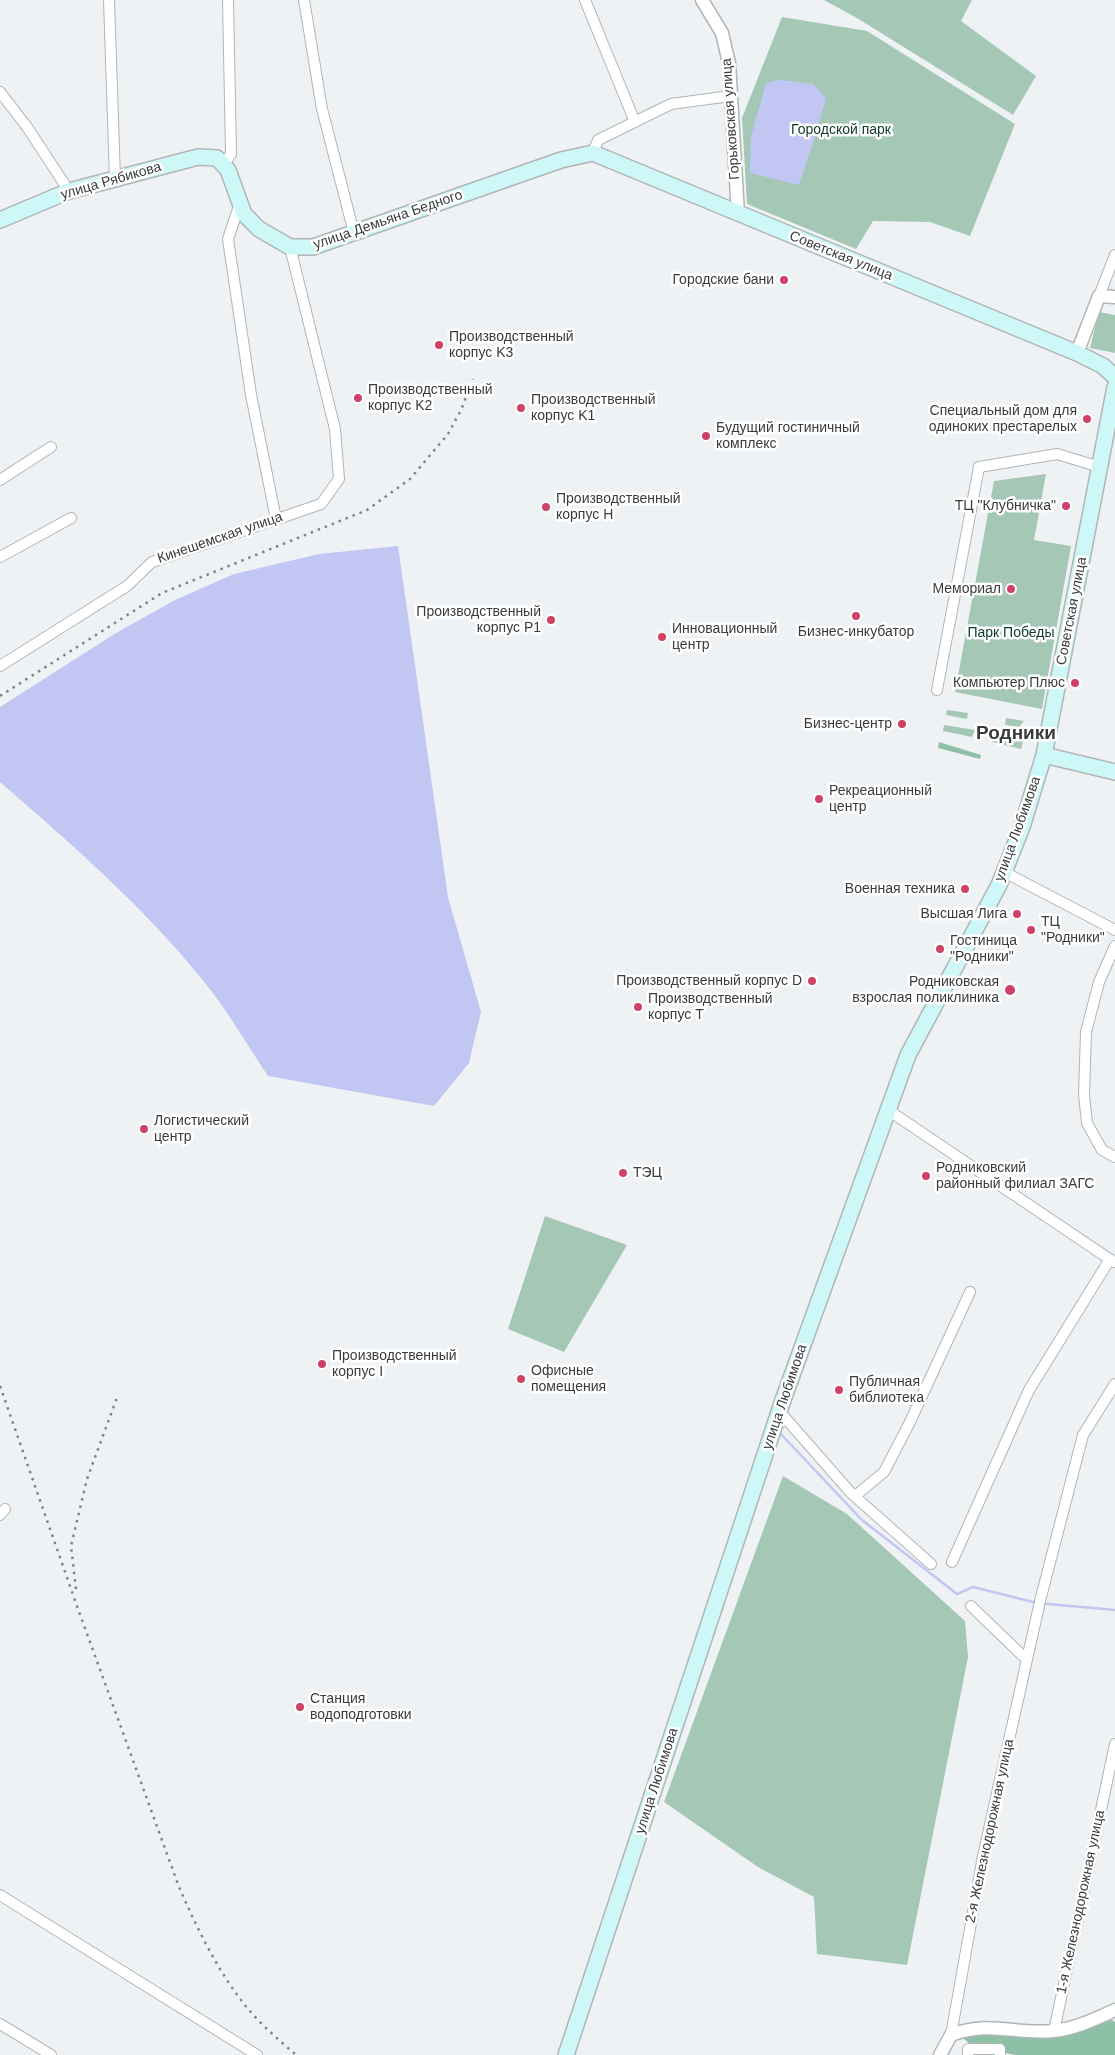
<!DOCTYPE html>
<meta charset="utf-8">
<style>
body{margin:0}
canvas{display:block;background:#eff2f4}
</style>
<canvas width="1115" height="2055"></canvas>
<script>
const ctx = document.querySelector('canvas').getContext('2d');
ctx.lineJoin = 'round';
function fillPath(path, color) {
  ctx.fillStyle = color;
  ctx.fill(path, 'evenodd');
}
function strokePath(path, color, width, dash) {
  ctx.strokeStyle = color;
  ctx.lineWidth = width;
  ctx.lineCap = dash ? 'butt' : 'round';
  ctx.setLineDash(dash || []);
  ctx.stroke(path);
}
function drawText(font, color, halo, rows, align = 'center') {
  ctx.font = font + ' Arial,sans-serif';
  ctx.lineWidth = 5;
  ctx.setLineDash([]);
  ctx.textBaseline = 'middle';
  ctx.strokeStyle = halo;
  ctx.fillStyle = color;
  for (const [text, x, y, turn = 0] of rows) {
    ctx.save();
    ctx.translate(x, y);
    ctx.rotate((+turn || 0) * Math.PI / 180);
    ctx.textAlign = isNaN(turn) ? turn : align;
    if (halo) ctx.strokeText(text, 0, 0);
    ctx.fillText(text, 0, 0);
    ctx.restore();
  }
}
const green = new Path2D(`
 M 824,0 L 972,0 L 961,21 L 1036,76 L 1013,115 L 857,18 Z
 M 782,17 L 867,31 L 1015,124 L 970,236 L 930,222 L 873,221 L 856,249 L 747,204 L 742,118 Z
 M 1099,312 L 1115,315 L 1115,353 L 1090,348 Z
 M 1046,474 L 1034,540 L 1071,546 L 1042,709 L 955,692 L 994,481 Z
 M 947,710 L 968,713 L 967,719 L 946,715 Z
 M 1006,718 L 1024,721 L 1019,727 L 1005,725 Z
 M 944,725 L 975,730 L 972,737 L 943,731 Z
 M 993,735 L 1023,741 L 1021,749 L 992,742 Z
 M 545,1216 L 627,1245 L 564,1352 L 508,1329 Z
 M 783,1476 L 847,1514 L 965,1621 L 968,1657 L 907,1965 L 817,1954 L 814,1897 L 758,1867 L 664,1802 Z`);
const forest = new Path2D(`
 M 939,742 L 981,755 L 980,759 L 938,748 Z
 M 1112,2020 L 1115,2022 L 1115,2055 L 1015,2055 L 973,2046 L 960,2036 L 994,2031 L 1054,2037 Z`);
const water = new Path2D(`
 M 780,80 L 813,84 L 826,98 L 817,131 L 799,185 L 750,173 L 751,137 L 766,83 Z
 M 398,546 L 448,897 L 481,1012 L 469,1063 L 434,1106 L 268,1076 C 246,1043 226,1008 201,978 C 142,905 70,843 0,782 L 0,707 L 116,633 L 175,600 L 234,574 L 319,554 Z`);
const stream = new Path2D(`
 M 778,1431 L 862,1520 L 957,1594 L 973,1587 L 1037,1603 L 1115,1610`);
const minor = new Path2D(`
 M 109,0 L 115,179
 M 304,0 L 322,109 L 354,233
 M 585,0 L 635,122
 M 0,92 L 27,127 L 69,191
 M 593,153 L 598,140 L 671,104 L 730,96
 M 223,165 L 231,154 L 228,0
 M 240,203 L 228,239 L 251,395 L 276,519
 M 1099,296 L 1115,255
 M 0,480 L 51,447
 M 0,557 L 71,518
 M 0,666 L 127,586 L 152,562 L 321,504 L 339,479 L 335,429 L 290,247
 M 937,690 L 979,467 L 1057,454 L 1100,467
 M 1004,872 L 1115,930
 M 1115,946 L 1099,982 L 1086,1032 L 1084,1095 L 1087,1123 L 1102,1150 L 1115,1157
 M 888,1110 L 1114,1262
 M 780,1412 L 851,1493 L 931,1564
 M 855,1496 L 884,1472 L 909,1424 L 970,1292
 M 0,1515 L 5,1509
 M 952,1562 L 1029,1390 L 1110,1259
 M 1040,1601 L 1083,1435 L 1115,1384
 M 971,1606 L 1027,1660
 M 0,1895 L 257,2055
 M 0,2024 L 51,2055
 M 1054,2031 L 1115,1744
 M 951,2035 L 983,1856 L 1039,1606
 M 968,2055 L 968,2049 L 1000,2049 L 1000,2055`);
const tertiary = new Path2D(`
 M 702,0 L 722,33 L 729,63 L 738,214
 M 1077,353 L 1099,296 L 1115,297
 M 940,2055 L 951,2035 C 990,2020 1015,2035 1053,2031 C 1075,2029 1095,2019 1115,2010`);
const secondary = new Path2D(`
 M 0,220 L 69,191 L 198,157 L 217,158 L 228,170 L 244,214 L 259,229 L 290,247 L 313,247 L 561,160 L 593,153 L 1077,353 L 1103,366 L 1115,377
 M 1044,755 L 1115,772
 M 566,2055 L 783,1400 L 908,1055 L 999,885 L 1022,827 L 1044,755 L 1115,387`);
const rail = new Path2D(`
 M 0,696 L 162,593 L 367,510 L 410,479 L 448,434 L 461,410 L 473,379
 M 0,1386 L 78,1609 L 179,1887 C 197,1928 216,1968 244,2004 C 259,2023 278,2039 296,2055
 M 76,1589 L 71,1546 L 87,1479 L 118,1395`);
const markers = [
 [784,280,5,"#d04166"],
 [439,345,5,"#d04166"],
 [358,398,5,"#d04166"],
 [521,408,5,"#d04166"],
 [1087,419,5,"#d04166"],
 [706,436,5,"#d04166"],
 [1066,506,5,"#d04166"],
 [546,507,5,"#d04166"],
 [1011,589,5,"#d04166"],
 [856,616,5,"#d04166"],
 [551,620,5,"#d04166"],
 [662,637,5,"#d04166"],
 [1075,683,5,"#d04166"],
 [902,724,5,"#d04166"],
 [819,799,5,"#d04166"],
 [965,889,5,"#d04166"],
 [1017,914,5,"#d04166"],
 [1031,930,5,"#d04166"],
 [940,949,5,"#d04166"],
 [812,981,5,"#d04166"],
 [1010,990,6,"#d04166"],
 [638,1007,5,"#d04166"],
 [144,1129,5,"#d04166"],
 [623,1173,5,"#d04166"],
 [926,1176,5,"#d04166"],
 [322,1364,5,"#d04166"],
 [521,1379,5,"#d04166"],
 [839,1390,5,"#d04166"],
 [300,1707,5,"#d04166"]
];
const streetNames = [
 ["Горьковская улица",731,119,-94],
 ["улица Рябикова",111,181,-16],
 ["улица Демьяна Бедного",388,220,-19],
 ["Советская улица",841,256,22],
 ["Кинешемская улица",220,538,-19],
 ["Советская улица",1072,611,-79],
 ["улица Любимова",1018,829,-70],
 ["улица Любимова",785,1397,-71],
 ["улица Любимова",657,1781,-72],
 ["2-я Железнодорожная улица",990,1831,-78],
 ["1-я Железнодорожная улица",1081,1902,-78]
];
const parkNames = [
 ["Городской парк",841,130],
 ["Парк Победы",1011,633]
];
const poiNames = [
 ["Городские бани",774,280,"right"],
 ["Производственный",449,337],
 ["корпус K3",449,353],
 ["Производственный",368,390],
 ["корпус K2",368,406],
 ["Производственный",531,400],
 ["корпус K1",531,416],
 ["Специальный дом для",1077,411,"right"],
 ["одиноких престарелых",1077,427,"right"],
 ["Будущий гостиничный",716,428],
 ["комплекс",716,444],
 ["Производственный",556,499],
 ["корпус H",556,515],
 ["ТЦ \"Клубничка\"",1056,506,"right"],
 ["Мемориал",1001,589,"right"],
 ["Производственный",541,612,"right"],
 ["корпус P1",541,628,"right"],
 ["Инновационный",672,629],
 ["центр",672,645],
 ["Бизнес-инкубатор",856,632,"center"],
 ["Компьютер Плюс",1065,683,"right"],
 ["Бизнес-центр",892,724,"right"],
 ["Рекреационный",829,791],
 ["центр",829,807],
 ["Военная техника",955,889,"right"],
 ["Высшая Лига",1007,914,"right"],
 ["ТЦ",1041,922],
 ["\"Родники\"",1041,938],
 ["Гостиница",950,941],
 ["\"Родники\"",950,957],
 ["Производственный корпус D",802,981,"right"],
 ["Родниковская",999,982,"right"],
 ["взрослая поликлиника",999,998,"right"],
 ["Производственный",648,999],
 ["корпус T",648,1015],
 ["Логистический",154,1121],
 ["центр",154,1137],
 ["Родниковский",936,1168],
 ["районный филиал ЗАГС",936,1184],
 ["ТЭЦ",633,1173],
 ["Производственный",332,1356],
 ["корпус I",332,1372],
 ["Офисные",531,1371],
 ["помещения",531,1387],
 ["Публичная",849,1382],
 ["библиотека",849,1398],
 ["Станция",310,1699],
 ["водоподготовки",310,1715]
];
const districtNames = [
 ["Родники",1016,734]
];
fillPath(green, '#a5c7b6');
fillPath(forest, '#8ec0a8');
fillPath(water, '#c2c6f3');
strokePath(stream, '#c2c6f3', 2.5);
strokePath(minor, '#b1b5b6', 12);
strokePath(tertiary, '#b1b5b6', 15);
strokePath(secondary, '#b1b5b6', 18);
strokePath(minor, '#fff', 10);
strokePath(tertiary, '#fff', 12);
strokePath(secondary, '#cef8f7', 15);
strokePath(rail, '#818484', 2.5, [2.5, 5]);
for (const [x, y, r, color] of markers) {
  const dot = new Path2D();
  dot.arc(x, y, r, 0, 2 * Math.PI);
  ctx.fillStyle = color;
  ctx.fill(dot);
  strokePath(dot, '#fff', 2);
}
drawText('14px', '#3a3c3c', '#fff', streetNames);
drawText('14px', '#0e3928', '#fff', parkNames);
drawText('14px', '#3a3c3c', '#fff', poiNames, 'left');
drawText('bold 19px', '#3a3c3c', '#fff', districtNames);
</script>
